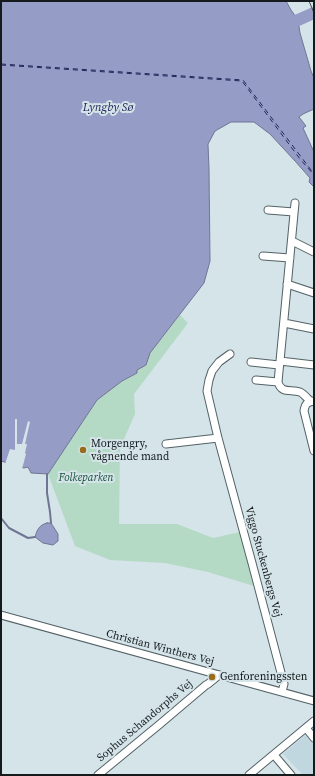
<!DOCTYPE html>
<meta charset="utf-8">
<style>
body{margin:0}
#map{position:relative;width:315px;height:776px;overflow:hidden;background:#d4e4e9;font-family:"Source Serif 4",serif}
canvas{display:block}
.frame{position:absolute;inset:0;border:2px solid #151b1d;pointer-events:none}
</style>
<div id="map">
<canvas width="315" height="776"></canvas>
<div class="frame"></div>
</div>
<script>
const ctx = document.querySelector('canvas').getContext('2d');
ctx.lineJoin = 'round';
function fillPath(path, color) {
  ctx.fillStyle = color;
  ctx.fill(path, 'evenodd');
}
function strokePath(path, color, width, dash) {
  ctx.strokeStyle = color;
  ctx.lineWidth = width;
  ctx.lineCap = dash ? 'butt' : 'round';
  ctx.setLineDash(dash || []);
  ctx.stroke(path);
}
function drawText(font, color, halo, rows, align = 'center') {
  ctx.font = font + ' "Source Serif 4",serif';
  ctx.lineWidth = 4;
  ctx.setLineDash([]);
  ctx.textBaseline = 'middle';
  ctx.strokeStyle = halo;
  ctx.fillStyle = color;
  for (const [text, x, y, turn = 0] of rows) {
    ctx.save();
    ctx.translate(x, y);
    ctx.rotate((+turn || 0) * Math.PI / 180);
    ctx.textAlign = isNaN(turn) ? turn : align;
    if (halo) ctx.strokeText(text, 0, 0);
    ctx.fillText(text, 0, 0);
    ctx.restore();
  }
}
const built = new Path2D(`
 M 313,728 L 314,729 L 314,775 L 303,775 L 283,754 Z`);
const green = new Path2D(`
 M 180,315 L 188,323 L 134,394 L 135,414 L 120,448 L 119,524 L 177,524 L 213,538 L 240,532 L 254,586 L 208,572 L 165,563 L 110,560 L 75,546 L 48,474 L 97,400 L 122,381 L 137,373 L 137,370 L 146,365 L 150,353 Z`);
const water = new Path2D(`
 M 1,1 L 286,1 L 291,10 L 298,20 L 300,33 L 311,71 L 314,78 L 314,109 L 303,114 L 299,117 L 306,126 L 303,128 L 314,152 L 314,187 L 309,182 L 310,178 L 295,161 L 270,134 L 254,122 L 231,122 L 215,131 L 208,144 L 209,169 L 210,261 L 204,283 L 150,353 L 146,365 L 137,370 L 137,373 L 122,381 L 97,400 L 48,474 L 31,473 L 28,467 L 24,468 L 1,461 Z
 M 47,523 L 51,523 L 58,534 L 58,541 L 53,545 L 43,543 L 35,537 C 37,530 39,525 47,523 Z`);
const pier = new Path2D(`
 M 15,419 L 17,419 L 17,444 L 22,444 L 28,421 L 30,422 L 25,444 L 27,444 L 25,453 L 26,454 L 22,469 L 5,464 L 10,449 L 15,450 Z`);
const stream = new Path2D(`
 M 47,474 L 47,493 L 50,512 L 51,523
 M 1,518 L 9,528 L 28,538 L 35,537`);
const river = new Path2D(`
 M 298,20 L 314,13`);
const ferry = new Path2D(`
 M 1,64 L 243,80 L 314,174
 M 1,65 L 242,81 L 300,159 L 314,175`);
const minor = new Path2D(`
 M 295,203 L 278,382 C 281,394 291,389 300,392 C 304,394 307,398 310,401
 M 268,210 L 294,212
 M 292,241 L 314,252
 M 263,256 L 290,258
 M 287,284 L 314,293
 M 284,323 L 314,329
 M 230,354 L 219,362 L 212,371 L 209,380 L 207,391 L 218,438 L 252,563 L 284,684 L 282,692
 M 280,361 L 314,365
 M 251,362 L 279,365
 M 256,380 L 278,382
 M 314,401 C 307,402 305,404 304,411 L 314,451
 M 166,444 L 218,438
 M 1,615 L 314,701
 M 306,728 L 314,738
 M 274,755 L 291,775
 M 98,775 L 160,724 L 206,685 L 208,684 L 219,675
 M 249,775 L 314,721`);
const tram = new Path2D(`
 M 309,1 L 314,13`);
const markers = [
 [83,450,4,"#996b1b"],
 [212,677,4,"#996b1b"]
];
const poiNames = [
 ["Morgengry,",91,444],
 ["vågnende mand",91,457],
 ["Genforeningssten",220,677]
];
const parkNames = [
 ["Folkeparken",86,478]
];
const streetNames = [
 ["Viggo Stuckenbergs Vej",263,562,75],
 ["Christian Winthers Vej",160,648,15],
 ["Sophus Schandorphs Vej",145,721,-40]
];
const waterNames = [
 ["Lyngby Sø",108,108]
];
fillPath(built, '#c0d7df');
fillPath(green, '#b4dac6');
fillPath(water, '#959cc5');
strokePath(water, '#6f7593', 1);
fillPath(pier, '#d4e4e9');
strokePath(stream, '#6f7593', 2);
strokePath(river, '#959cc5', 12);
strokePath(ferry, '#24275a', 1, [5, 4]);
strokePath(minor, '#546266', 9);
strokePath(minor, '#fff', 7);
strokePath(tram, '#424a4d', 1);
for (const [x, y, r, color] of markers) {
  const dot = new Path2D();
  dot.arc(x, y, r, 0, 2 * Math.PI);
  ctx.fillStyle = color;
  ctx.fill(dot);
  strokePath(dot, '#d4e4e9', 1.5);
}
drawText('11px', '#151b1d', '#d4e4e9', poiNames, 'left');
drawText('italic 11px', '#175139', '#d4e4e9', parkNames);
drawText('11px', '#151b1d', '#d4e4e9', streetNames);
drawText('italic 12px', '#24275a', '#d4e4e9', waterNames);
</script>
